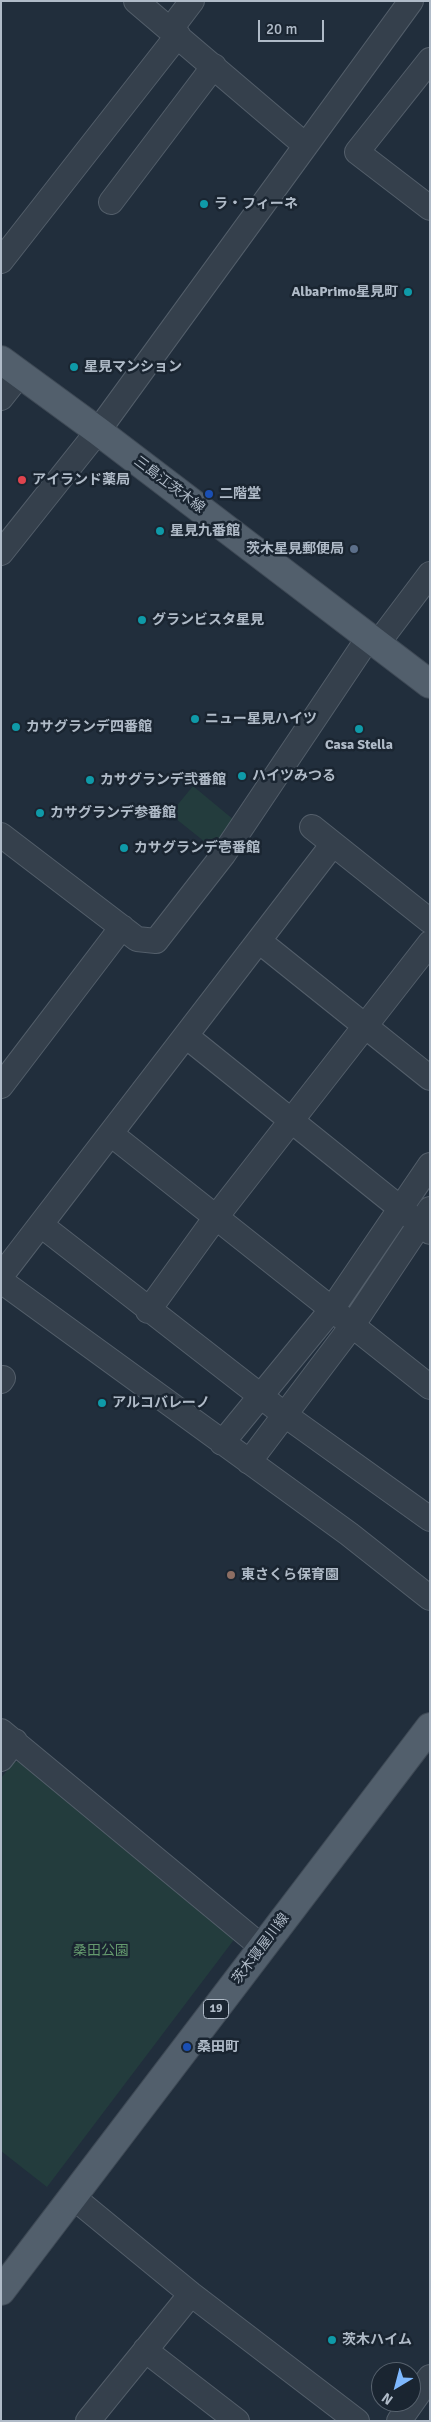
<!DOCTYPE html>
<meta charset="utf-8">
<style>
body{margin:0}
#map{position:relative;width:431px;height:2422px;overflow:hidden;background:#212e3c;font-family:Signika,sans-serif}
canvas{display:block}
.frame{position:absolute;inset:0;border:2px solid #b0bbc8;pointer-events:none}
.north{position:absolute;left:371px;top:2362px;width:50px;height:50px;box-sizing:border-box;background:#1a2531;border:1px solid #56616d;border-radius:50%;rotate:217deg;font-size:14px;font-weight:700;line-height:20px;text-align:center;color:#b0bbc8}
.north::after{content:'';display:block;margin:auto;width:18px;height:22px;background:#7eb8fe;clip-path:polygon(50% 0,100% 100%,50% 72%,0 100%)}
.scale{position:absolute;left:258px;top:20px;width:66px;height:22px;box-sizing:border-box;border:2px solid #b0bbc8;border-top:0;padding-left:6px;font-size:15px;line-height:18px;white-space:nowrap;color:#b0bbc8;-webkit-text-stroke:4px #1a2531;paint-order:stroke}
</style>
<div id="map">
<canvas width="431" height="2422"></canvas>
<div class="frame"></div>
<div class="north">N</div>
<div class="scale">20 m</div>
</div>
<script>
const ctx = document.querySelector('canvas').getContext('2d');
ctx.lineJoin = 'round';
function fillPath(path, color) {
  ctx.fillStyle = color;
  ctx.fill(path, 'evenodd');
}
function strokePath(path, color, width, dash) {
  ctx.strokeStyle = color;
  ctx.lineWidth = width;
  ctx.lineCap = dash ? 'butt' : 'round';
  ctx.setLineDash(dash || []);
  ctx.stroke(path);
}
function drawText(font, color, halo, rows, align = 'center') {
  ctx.font = font + ' Signika,"Noto Sans JP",sans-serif';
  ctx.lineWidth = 5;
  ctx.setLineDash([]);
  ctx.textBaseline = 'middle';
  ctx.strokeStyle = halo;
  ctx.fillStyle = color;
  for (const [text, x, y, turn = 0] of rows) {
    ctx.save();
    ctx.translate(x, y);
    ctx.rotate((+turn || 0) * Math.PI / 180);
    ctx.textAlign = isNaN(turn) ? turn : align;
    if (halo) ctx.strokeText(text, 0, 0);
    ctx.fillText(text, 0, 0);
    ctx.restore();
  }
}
const green = new Path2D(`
 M 193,786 L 234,820 L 215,850 L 170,814 Z
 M 21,1760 L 239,1933 L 47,2187 L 1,2151 L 1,1778 L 13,1763 Z`);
const minor = new Path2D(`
 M 136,1 L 305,145
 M 170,30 L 192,1
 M 430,60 L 357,152 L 430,208
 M 111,202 L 214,66
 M 1,261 L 178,35
 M 1,398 L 20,374
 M 1,553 L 98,431 L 411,1
 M 378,643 L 430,574
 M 312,827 L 430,921
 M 1,835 L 137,939 L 156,941 L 223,855 L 369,637
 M 259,941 L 430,1078
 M 186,1036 L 430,1232
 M 1,1086 L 122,927
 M 111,1134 L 430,1387
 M 41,1225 L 285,1415 L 430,1519
 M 1,1276 L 333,844
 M 1,1281 L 349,1534 L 430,1598
 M 148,1311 L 216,1217 L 430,943
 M 1,1381 L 3,1378
 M 222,1443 L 332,1309 L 430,1165
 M 249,1462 L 352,1326 L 430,1209
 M 1,1731 L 262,1947
 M 1,1759 L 15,1741
 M 73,2197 L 191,2294 L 357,2421
 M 145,2350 L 237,2421
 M 88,2421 L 191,2294
 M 399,2421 L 430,2377`);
const major = new Path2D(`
 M 1,360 L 98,431 L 430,684
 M 1,2291 L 430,1727`);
const markers = [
 [204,204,5,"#0f9aa8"],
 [408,292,5,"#0f9aa8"],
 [74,367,5,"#0f9aa8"],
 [22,480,5,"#e0444e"],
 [209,494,5,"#1a4fb4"],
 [160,531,5,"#0f9aa8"],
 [354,549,5,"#5c6f8a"],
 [142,620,5,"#0f9aa8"],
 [195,719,5,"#0f9aa8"],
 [16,727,5,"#0f9aa8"],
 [359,729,5,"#0f9aa8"],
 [242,776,5,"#0f9aa8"],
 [90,780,5,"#0f9aa8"],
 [40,813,5,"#0f9aa8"],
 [124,848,5,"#0f9aa8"],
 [102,1403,5,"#0f9aa8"],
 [231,1575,5,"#8d6e63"],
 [187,2047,5,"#1a4fb4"],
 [332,2340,5,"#0f9aa8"]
];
const shields = [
 [216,2009,25]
];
const shieldNames = [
 ["19",216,2009]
];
const poiNames = [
 ["ラ・フィーネ",214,204],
 ["AlbaPrimo星見町",398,292,"right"],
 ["星見マンション",84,367],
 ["アイランド薬局",32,480],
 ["二階堂",219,494],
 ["星見九番館",170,531],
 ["茨木星見郵便局",344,549,"right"],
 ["グランビスタ星見",152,620],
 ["ニュー星見ハイツ",205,719],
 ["カサグランデ四番館",26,727],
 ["Casa Stella",359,745,"center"],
 ["ハイツみつる",252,776],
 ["カサグランデ弐番館",100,780],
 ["カサグランデ参番館",50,813],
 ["カサグランデ壱番館",134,848],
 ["アルコバレーノ",112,1403],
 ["東さくら保育園",241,1575],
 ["桑田町",197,2047],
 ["茨木ハイム",342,2340]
];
const streetNames = [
 ["三島江茨木線",169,485,37],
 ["茨木寝屋川線",261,1949,-53]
];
const parkNames = [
 ["桑田公園",101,1951]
];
fillPath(green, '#233c3d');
strokePath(minor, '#535e6a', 26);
strokePath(major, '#3e4955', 30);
strokePath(minor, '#35404c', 24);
strokePath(major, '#525f6c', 28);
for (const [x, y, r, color] of markers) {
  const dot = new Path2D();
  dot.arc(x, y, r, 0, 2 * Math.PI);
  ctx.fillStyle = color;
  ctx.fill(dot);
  strokePath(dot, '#1a2531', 2);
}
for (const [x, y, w] of shields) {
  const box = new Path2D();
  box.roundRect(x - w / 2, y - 9.5, w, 19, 4);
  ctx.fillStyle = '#1a2531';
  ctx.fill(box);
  strokePath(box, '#b0bbc8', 1);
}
drawText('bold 12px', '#b0bbc8', null, shieldNames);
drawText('bold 14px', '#b0bbc8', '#1a2531', poiNames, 'left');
drawText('14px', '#b0bbc8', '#1a2531', streetNames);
drawText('14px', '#659a6e', '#1a2531', parkNames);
</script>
